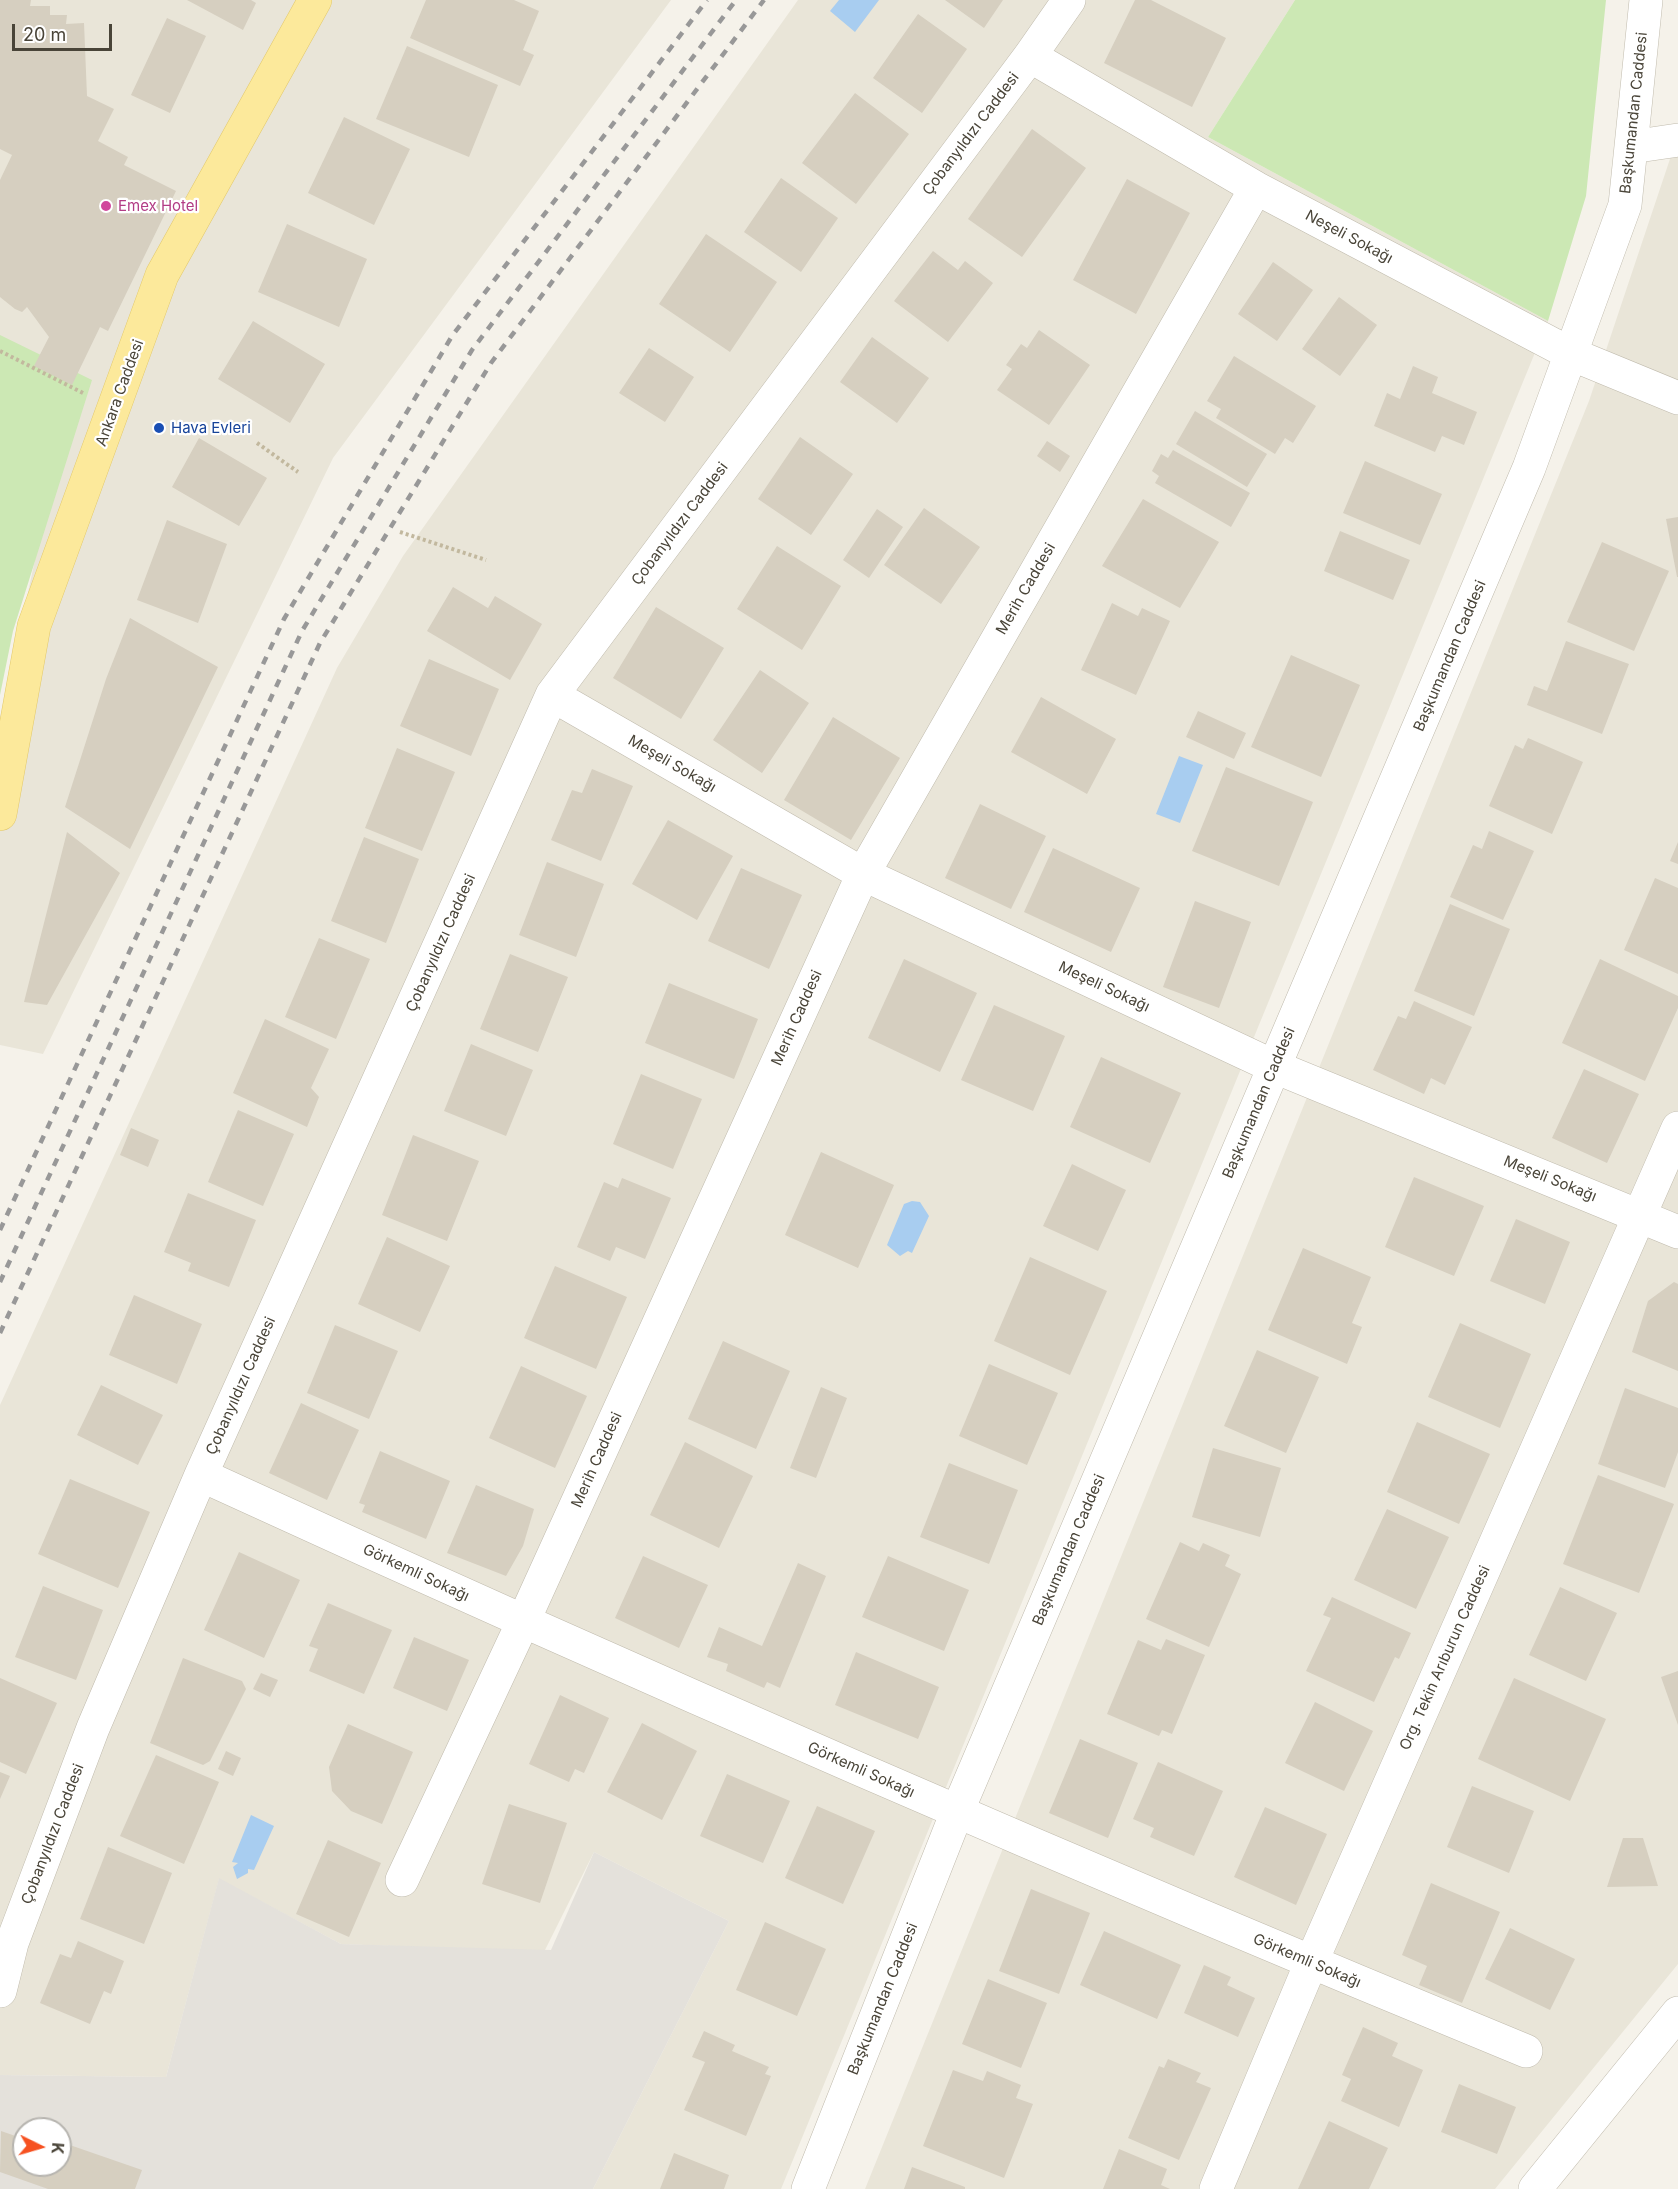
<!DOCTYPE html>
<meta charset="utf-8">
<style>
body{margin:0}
#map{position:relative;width:1678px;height:2189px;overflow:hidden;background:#f5f2ea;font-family:Inter,sans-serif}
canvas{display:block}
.north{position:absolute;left:12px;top:2117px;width:60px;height:60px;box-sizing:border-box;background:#fff;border:2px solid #b6b4af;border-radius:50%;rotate:95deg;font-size:16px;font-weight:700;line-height:24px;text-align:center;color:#494438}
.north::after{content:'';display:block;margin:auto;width:21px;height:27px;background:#f65120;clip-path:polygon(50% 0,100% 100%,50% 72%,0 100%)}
.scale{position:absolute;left:12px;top:24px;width:100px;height:27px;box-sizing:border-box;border:3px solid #494438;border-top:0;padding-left:8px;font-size:18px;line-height:21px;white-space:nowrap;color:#494438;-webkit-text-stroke:4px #fff;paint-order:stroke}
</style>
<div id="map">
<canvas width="1678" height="2189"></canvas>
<div class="north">K</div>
<div class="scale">20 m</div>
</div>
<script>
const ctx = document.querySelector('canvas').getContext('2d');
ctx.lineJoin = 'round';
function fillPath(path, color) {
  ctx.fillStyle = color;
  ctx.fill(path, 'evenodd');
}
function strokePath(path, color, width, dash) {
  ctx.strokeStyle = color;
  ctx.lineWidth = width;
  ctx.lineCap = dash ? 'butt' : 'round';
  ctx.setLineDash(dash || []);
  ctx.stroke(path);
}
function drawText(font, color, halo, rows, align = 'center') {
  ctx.font = font + ' Inter,sans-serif';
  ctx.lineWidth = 4.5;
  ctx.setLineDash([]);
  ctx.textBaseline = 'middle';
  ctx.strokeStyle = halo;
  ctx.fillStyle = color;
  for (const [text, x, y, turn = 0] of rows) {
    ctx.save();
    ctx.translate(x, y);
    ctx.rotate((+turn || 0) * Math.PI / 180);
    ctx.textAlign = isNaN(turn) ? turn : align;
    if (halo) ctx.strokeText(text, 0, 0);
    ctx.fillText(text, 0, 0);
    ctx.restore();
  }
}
const residential = new Path2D(`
 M 0,0 L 671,0 L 333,458 L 43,1054 L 0,1045 L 0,725 L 66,413 L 0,355 Z
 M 798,0 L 1295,0 L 1208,137 L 1548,321 L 781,2189 L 593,2189 L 729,1921 L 594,1852 L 544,1952 L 341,1944 L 219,1879 L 166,2077 L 0,2075 L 0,1405 L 337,668 L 403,556 Z
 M 1678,135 L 1678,1964 L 1495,2189 L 865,2189 L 1589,401 Z`);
const industrial = new Path2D(`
 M 594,1852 L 729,1921 L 593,2189 L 0,2189 L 0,2075 L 166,2077 L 219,1878 L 341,1944 L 551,1950 ZM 24,2129 L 60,2129 L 60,2165 L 24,2165 Z`);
const green = new Path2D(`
 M 1295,0 L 1606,0 L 1586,196 L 1548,321 L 1208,137 Z
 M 0,335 L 92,380 L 13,631 L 0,695 Z`);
const water = new Path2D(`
 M 839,0 L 879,0 L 855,32 L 830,11 Z
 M 1179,756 L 1203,765 L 1180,823 L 1156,814 Z
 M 912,1201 L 920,1202 L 929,1216 L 912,1253 L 908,1251 L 900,1256 L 887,1245 L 904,1204 Z
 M 251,1815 L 274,1826 L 254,1870 L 248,1869 L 248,1873 L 237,1879 L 233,1867 L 238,1863 L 232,1862 Z`);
const building = new Path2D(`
 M 0,0 L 31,0 L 30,6 L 50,6 L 50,15 L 67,15 L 66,24 L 84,23 L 87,96 L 114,109 L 98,141 L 128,157 L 124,165 L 176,191 L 108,331 L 100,327 L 72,385 L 34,366 L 49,337 L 27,307 L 22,312 L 15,309 L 0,297 L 0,180 L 12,155 L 0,149 Z
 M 187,0 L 251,0 L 256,3 L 243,30 Z
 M 426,0 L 514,0 L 539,11 L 523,50 L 534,55 L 520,86 L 410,38 Z
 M 945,0 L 1003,0 L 984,28 Z
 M 1135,0 L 1151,0 L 1226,38 L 1192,107 L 1104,63 Z
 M 918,14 L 967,49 L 922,113 L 873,78 Z
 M 167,18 L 206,36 L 170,113 L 131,95 Z
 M 407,46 L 498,85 L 469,157 L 376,119 Z
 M 855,93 L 909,134 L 856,204 L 802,163 Z
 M 344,117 L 410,149 L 374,225 L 308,193 Z
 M 1032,129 L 1086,168 L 1022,257 L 968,219 Z
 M 781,178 L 838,218 L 801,272 L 744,232 Z
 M 1127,179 L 1190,213 L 1136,314 L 1073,280 Z
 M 287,224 L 367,259 L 339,327 L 258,292 Z
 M 706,234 L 777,282 L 730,352 L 659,304 Z
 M 933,251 L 958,270 L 965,261 L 993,283 L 948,342 L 894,301 Z
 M 1273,262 L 1313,290 L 1277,341 L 1238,314 Z
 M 1339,297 L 1377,325 L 1340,376 L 1302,349 Z
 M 253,321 L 325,364 L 290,423 L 218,379 Z
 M 1039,330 L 1090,365 L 1049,425 L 997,390 L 1012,369 L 1006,365 L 1021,344 L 1027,348 Z
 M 872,337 L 929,378 L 897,423 L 840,382 Z
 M 649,348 L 694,377 L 665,422 L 619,393 Z
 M 1234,356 L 1316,406 L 1293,443 L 1285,438 L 1275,454 L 1216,418 L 1221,409 L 1207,401 Z
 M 1413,366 L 1438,377 L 1432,393 L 1477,412 L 1464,445 L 1442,436 L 1435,452 L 1374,426 L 1387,393 L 1400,399 Z
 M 1195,411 L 1267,454 L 1247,487 L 1176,444 Z
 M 800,437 L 853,474 L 811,535 L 758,499 Z
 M 199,438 L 267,478 L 239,526 L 172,487 Z
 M 1047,441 L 1070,456 L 1060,472 L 1037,456 Z
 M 1173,450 L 1250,493 L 1231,527 L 1155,483 L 1159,476 L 1152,471 L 1161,454 L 1168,458 Z
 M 1365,461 L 1442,494 L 1420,545 L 1343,513 Z
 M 1143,499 L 1219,542 L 1180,608 L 1102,566 Z
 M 924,508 L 980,547 L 941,604 L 884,565 Z
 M 877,509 L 903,527 L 869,578 L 843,560 Z
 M 1678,517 L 1678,577 L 1677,577 L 1666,519 Z
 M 167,520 L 227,544 L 198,623 L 137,600 Z
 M 1340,531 L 1410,560 L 1393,600 L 1324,571 Z
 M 1602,542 L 1669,571 L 1634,651 L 1567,622 Z
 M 777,546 L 841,586 L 802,650 L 737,609 Z
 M 453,587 L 488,608 L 495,596 L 542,624 L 510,680 L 427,631 Z
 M 1112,603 L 1138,616 L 1142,608 L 1170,621 L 1136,695 L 1081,670 Z
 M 656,607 L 724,648 L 681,719 L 613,678 Z
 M 130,618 L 218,667 L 130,849 L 65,807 L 106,679 Z
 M 1566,641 L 1629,664 L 1602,734 L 1527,705 L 1534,686 L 1547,691 Z
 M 1291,655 L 1360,685 L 1321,777 L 1251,747 Z
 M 429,659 L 499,689 L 471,756 L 400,726 Z
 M 760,670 L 809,703 L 762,773 L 713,740 Z
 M 1041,697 L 1116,739 L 1087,794 L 1011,752 Z
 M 1198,711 L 1246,733 L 1234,759 L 1186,737 Z
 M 833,717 L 900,758 L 851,840 L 784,800 Z
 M 1528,738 L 1583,762 L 1552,834 L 1489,806 L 1515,745 L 1523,749 Z
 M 397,748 L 455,772 L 422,851 L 365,828 Z
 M 1226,767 L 1313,802 L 1279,886 L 1192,851 Z
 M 592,769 L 633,786 L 601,861 L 551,840 L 572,790 L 582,793 Z
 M 980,804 L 1046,836 L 1011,909 L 945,878 Z
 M 668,820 L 733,856 L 697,920 L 632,884 Z
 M 1489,831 L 1534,851 L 1503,920 L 1450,897 L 1473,845 L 1482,849 Z
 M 67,832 L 120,873 L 47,1005 L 24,1002 Z
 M 364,837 L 419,859 L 386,943 L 331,921 Z
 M 1678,842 L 1678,864 L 1670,861 Z
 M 1053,848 L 1140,888 L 1111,952 L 1024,912 Z
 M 547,862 L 604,884 L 576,957 L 519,935 Z
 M 741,868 L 802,895 L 769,969 L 708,941 Z
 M 1655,878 L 1678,888 L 1678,974 L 1624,950 Z
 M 1195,901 L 1251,922 L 1219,1008 L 1163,987 Z
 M 1450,904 L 1510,929 L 1474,1016 L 1414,991 Z
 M 319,938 L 370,959 L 336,1039 L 285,1017 Z
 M 510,954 L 568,977 L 538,1052 L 480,1029 Z
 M 904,959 L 977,993 L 940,1072 L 868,1038 Z
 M 1600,959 L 1678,996 L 1678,1008 L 1645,1081 L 1562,1043 Z
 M 669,983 L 758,1019 L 734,1079 L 645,1043 Z
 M 1414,1001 L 1472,1027 L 1445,1085 L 1431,1078 L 1424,1094 L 1373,1070 L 1398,1016 L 1406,1019 Z
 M 994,1005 L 1065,1036 L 1033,1111 L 961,1080 Z
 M 265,1019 L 329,1049 L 311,1088 L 319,1097 L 307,1127 L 233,1093 Z
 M 471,1044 L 533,1070 L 506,1136 L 444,1111 Z
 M 1101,1057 L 1181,1093 L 1150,1163 L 1070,1127 Z
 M 1584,1069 L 1639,1094 L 1607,1163 L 1552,1138 Z
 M 641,1074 L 702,1099 L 673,1169 L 613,1144 Z
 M 238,1110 L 294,1134 L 263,1206 L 208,1182 Z
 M 131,1128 L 159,1140 L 148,1167 L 120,1155 Z
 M 413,1135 L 479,1161 L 447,1241 L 382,1215 Z
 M 821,1152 L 894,1185 L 858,1268 L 785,1235 Z
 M 1072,1164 L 1126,1190 L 1098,1251 L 1043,1226 Z
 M 1414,1177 L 1484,1206 L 1454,1276 L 1385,1247 Z
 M 622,1178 L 671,1198 L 645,1259 L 616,1247 L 610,1261 L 577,1247 L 604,1182 L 618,1188 Z
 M 188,1193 L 256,1220 L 229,1287 L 188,1271 L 191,1263 L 164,1252 Z
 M 1516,1219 L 1570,1242 L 1545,1304 L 1490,1281 Z
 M 387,1237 L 450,1266 L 420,1332 L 358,1304 Z
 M 1303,1248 L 1371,1277 L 1352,1323 L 1362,1327 L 1347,1364 L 1268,1330 Z
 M 1030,1257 L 1107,1291 L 1070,1375 L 994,1341 Z
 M 555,1266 L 627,1297 L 596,1369 L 524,1338 Z
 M 1674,1282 L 1678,1284 L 1678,1371 L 1632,1352 L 1648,1301 Z
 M 134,1295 L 202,1324 L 177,1384 L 109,1355 Z
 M 1460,1323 L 1531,1354 L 1500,1428 L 1428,1397 Z
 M 335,1325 L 398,1351 L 369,1419 L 307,1393 Z
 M 723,1341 L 790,1371 L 756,1449 L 688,1419 Z
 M 1257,1350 L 1319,1377 L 1286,1453 L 1224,1426 Z
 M 989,1364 L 1058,1393 L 1027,1465 L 959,1436 Z
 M 521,1366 L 587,1396 L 555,1468 L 489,1438 Z
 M 101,1385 L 163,1415 L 138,1465 L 77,1435 Z
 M 821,1387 L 847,1398 L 816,1478 L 790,1468 Z
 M 1625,1388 L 1678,1408 L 1678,1452 L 1665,1488 L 1598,1464 Z
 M 301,1403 L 359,1430 L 327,1500 L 269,1473 Z
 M 1417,1422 L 1490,1454 L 1459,1524 L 1387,1492 Z
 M 685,1442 L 753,1476 L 719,1548 L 650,1515 Z
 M 1213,1448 L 1281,1468 L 1260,1537 L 1192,1517 Z
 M 380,1451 L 450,1481 L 426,1539 L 362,1512 L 365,1505 L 359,1503 Z
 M 949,1463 L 1018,1490 L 989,1564 L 920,1537 Z
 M 1598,1475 L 1674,1504 L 1639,1593 L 1563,1564 Z
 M 70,1479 L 150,1512 L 118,1588 L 38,1554 Z
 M 476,1485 L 534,1509 L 523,1546 L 506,1576 L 447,1553 Z
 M 1387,1509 L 1449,1537 L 1416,1609 L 1354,1580 Z
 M 1180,1542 L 1199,1551 L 1203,1543 L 1230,1555 L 1225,1566 L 1241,1574 L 1209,1647 L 1146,1619 Z
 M 239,1552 L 300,1580 L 264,1658 L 204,1630 Z
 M 643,1556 L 708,1585 L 679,1648 L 615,1618 Z
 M 888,1556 L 969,1590 L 944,1651 L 862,1617 Z
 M 798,1563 L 826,1576 L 780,1688 L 767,1682 L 764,1688 L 726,1671 L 728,1664 L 707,1657 L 719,1627 L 762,1646 Z
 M 43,1586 L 103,1610 L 76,1680 L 15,1657 Z
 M 1560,1587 L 1617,1613 L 1586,1681 L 1529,1655 Z
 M 1332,1597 L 1411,1633 L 1399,1659 L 1395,1657 L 1374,1702 L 1306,1671 L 1331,1618 L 1323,1615 Z
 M 328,1603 L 392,1630 L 364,1694 L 309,1671 L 318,1649 L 309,1646 Z
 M 414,1637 L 469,1660 L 447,1711 L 393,1688 Z
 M 1166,1639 L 1205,1655 L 1172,1734 L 1162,1730 L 1159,1736 L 1107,1714 L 1138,1640 L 1161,1650 Z
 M 856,1652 L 939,1687 L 918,1739 L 835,1705 Z
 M 183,1658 L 242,1681 L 246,1689 L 210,1761 L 203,1765 L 150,1743 Z
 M 1678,1671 L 1678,1725 L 1661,1677 Z
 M 261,1673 L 278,1680 L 270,1697 L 253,1689 Z
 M 0,1678 L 57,1703 L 26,1774 L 0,1762 Z
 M 1514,1678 L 1606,1719 L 1570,1801 L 1478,1759 Z
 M 560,1695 L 609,1718 L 584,1773 L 575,1769 L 569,1782 L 529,1764 Z
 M 1315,1702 L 1373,1731 L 1344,1791 L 1285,1763 Z
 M 642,1723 L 697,1751 L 662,1820 L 607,1792 Z
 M 348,1724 L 413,1752 L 382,1824 L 351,1811 L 332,1791 L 329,1767 Z
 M 1080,1739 L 1138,1763 L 1108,1838 L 1049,1813 Z
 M 226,1751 L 241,1758 L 233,1776 L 218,1769 Z
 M 156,1755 L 219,1782 L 184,1864 L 120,1836 Z
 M 1158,1762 L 1223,1791 L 1194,1856 L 1150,1837 L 1154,1828 L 1133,1819 Z
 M 0,1772 L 10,1776 L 0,1799 Z
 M 727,1774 L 790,1801 L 763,1863 L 700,1836 Z
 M 1472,1786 L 1534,1811 L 1509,1873 L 1447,1847 Z
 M 509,1804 L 567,1823 L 540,1903 L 482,1884 Z
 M 817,1806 L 875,1831 L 843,1904 L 785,1878 Z
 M 1265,1807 L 1327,1834 L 1296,1905 L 1234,1877 Z
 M 1623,1838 L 1643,1838 L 1658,1886 L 1607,1887 Z
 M 328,1840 L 381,1863 L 349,1937 L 296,1914 Z
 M 108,1847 L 172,1873 L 144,1944 L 80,1919 Z
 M 1431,1883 L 1500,1912 L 1462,2003 L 1419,1985 L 1427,1966 L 1402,1955 Z
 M 1031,1889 L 1090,1913 L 1059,1994 L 999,1971 Z
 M 765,1922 L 826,1949 L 797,2016 L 736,1990 Z
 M 1510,1928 L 1575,1959 L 1550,2010 L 1485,1979 Z
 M 1104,1931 L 1181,1965 L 1157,2019 L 1080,1985 Z
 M 78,1941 L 124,1961 L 111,1994 L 104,1991 L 90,2024 L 40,2003 L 60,1954 L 71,1958 Z
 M 1204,1965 L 1231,1977 L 1227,1985 L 1255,1998 L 1238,2037 L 1184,2013 Z
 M 988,1979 L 1047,2003 L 1021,2068 L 962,2044 Z
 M 1363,2027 L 1398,2043 L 1392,2056 L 1423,2070 L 1399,2127 L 1341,2101 L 1351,2079 L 1342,2075 Z
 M 704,2031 L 735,2045 L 732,2051 L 769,2067 L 765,2074 L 771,2076 L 746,2136 L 684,2110 L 705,2062 L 692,2057 Z
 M 1168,2059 L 1201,2073 L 1196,2082 L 1211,2088 L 1179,2160 L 1128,2138 L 1159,2066 L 1164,2068 Z
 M 953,2070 L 983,2081 L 987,2071 L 1021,2085 L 1016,2098 L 1033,2104 L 1004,2178 L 923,2146 Z
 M 1459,2084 L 1516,2107 L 1497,2154 L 1441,2132 Z
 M 1329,2121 L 1388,2148 L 1369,2189 L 1298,2189 Z
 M 1,2131 L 24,2139 L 24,2165 L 60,2165 L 60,2152 L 64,2143 L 142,2170 L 135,2189 L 48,2189 L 0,2172 Z
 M 1119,2149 L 1167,2169 L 1161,2185 L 1170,2189 L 1103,2189 Z
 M 674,2153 L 729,2175 L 724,2189 L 660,2189 Z
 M 912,2167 L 965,2187 L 965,2189 L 904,2189 Z`);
const path = new Path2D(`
 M 0,351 L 85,394
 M 257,443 L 298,472
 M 400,532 L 486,560`);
const minor = new Path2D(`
 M 1030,56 L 1256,188 L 1571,354 L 1678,398
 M 1631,147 L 1678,140
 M 552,695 L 863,874 L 1275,1067 L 1678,1232
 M 201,1475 C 639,1676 1081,1868 1526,2051
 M 402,1880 L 523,1622 L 863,874 L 1256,188
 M 0,1991 L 12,1943 L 93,1728 L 201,1475 L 552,695 L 1030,56 L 1069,0
 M 808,2189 L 957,1812 L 1529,468 L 1625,205 L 1646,0
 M 1216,2189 L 1311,1963 L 1678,1128
 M 1535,2189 L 1678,2013`);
const major = new Path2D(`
 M 0,814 L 34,626 L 162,275 L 315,0`);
const rail = new Path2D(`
 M 0,1230 L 284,619 L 452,336 L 707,0
 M 0,1282 L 302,631 L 472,350 L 736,0
 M 0,1333 L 320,643 L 491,363 L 764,0`);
const markers = [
 [106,206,6,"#d1479c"],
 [159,428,6,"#1a4fb4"]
];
const streetNames = [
 ["Başkumandan Caddesi",1634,113,-84],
 ["Çobanyıldızı Caddesi",971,134,-53],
 ["Neşeli Sokağı",1349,237,28],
 ["Ankara Caddesi",120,393,-70],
 ["Çobanyıldızı Caddesi",680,524,-53],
 ["Merih Caddesi",1026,589,-60],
 ["Başkumandan Caddesi",1450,656,-67],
 ["Meşeli Sokağı",672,764,30],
 ["Çobanyıldızı Caddesi",441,943,-66],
 ["Meşeli Sokağı",1104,987,25],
 ["Merih Caddesi",797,1018,-66],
 ["Başkumandan Caddesi",1259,1103,-67],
 ["Meşeli Sokağı",1550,1179,22],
 ["Çobanyıldızı Caddesi",241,1386,-66],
 ["Merih Caddesi",597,1460,-66],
 ["Başkumandan Caddesi",1069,1550,-67],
 ["Görkemli Sokağı",416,1573,25],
 ["Org. Tekin Arıburun Caddesi",1445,1658,-66],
 ["Görkemli Sokağı",861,1770,24],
 ["Çobanyıldızı Caddesi",53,1834,-69],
 ["Görkemli Sokağı",1307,1961,23],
 ["Başkumandan Caddesi",883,1999,-68]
];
const hotelNames = [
 ["Emex Hotel",118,206]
];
const transitNames = [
 ["Hava Evleri",171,428]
];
fillPath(residential, '#e9e5d8');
fillPath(industrial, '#e4e1db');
fillPath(green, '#cce8b4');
fillPath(water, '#a8cdf0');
fillPath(building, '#d6cfc0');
strokePath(minor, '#c0bbad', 34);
strokePath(major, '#e2c86a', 34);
strokePath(path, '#c2b89e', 4, [3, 3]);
strokePath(minor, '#fff', 33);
strokePath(major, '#fce99b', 33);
strokePath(rail, '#989898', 4.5, [8, 8]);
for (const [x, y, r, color] of markers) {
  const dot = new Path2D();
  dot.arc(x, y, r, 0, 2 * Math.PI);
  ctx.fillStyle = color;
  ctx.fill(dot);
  strokePath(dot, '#fff', 2);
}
drawText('15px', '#494438', '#fff', streetNames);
drawText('15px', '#b23c85', '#fff', hotelNames, 'left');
drawText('15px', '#164399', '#fff', transitNames, 'left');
</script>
